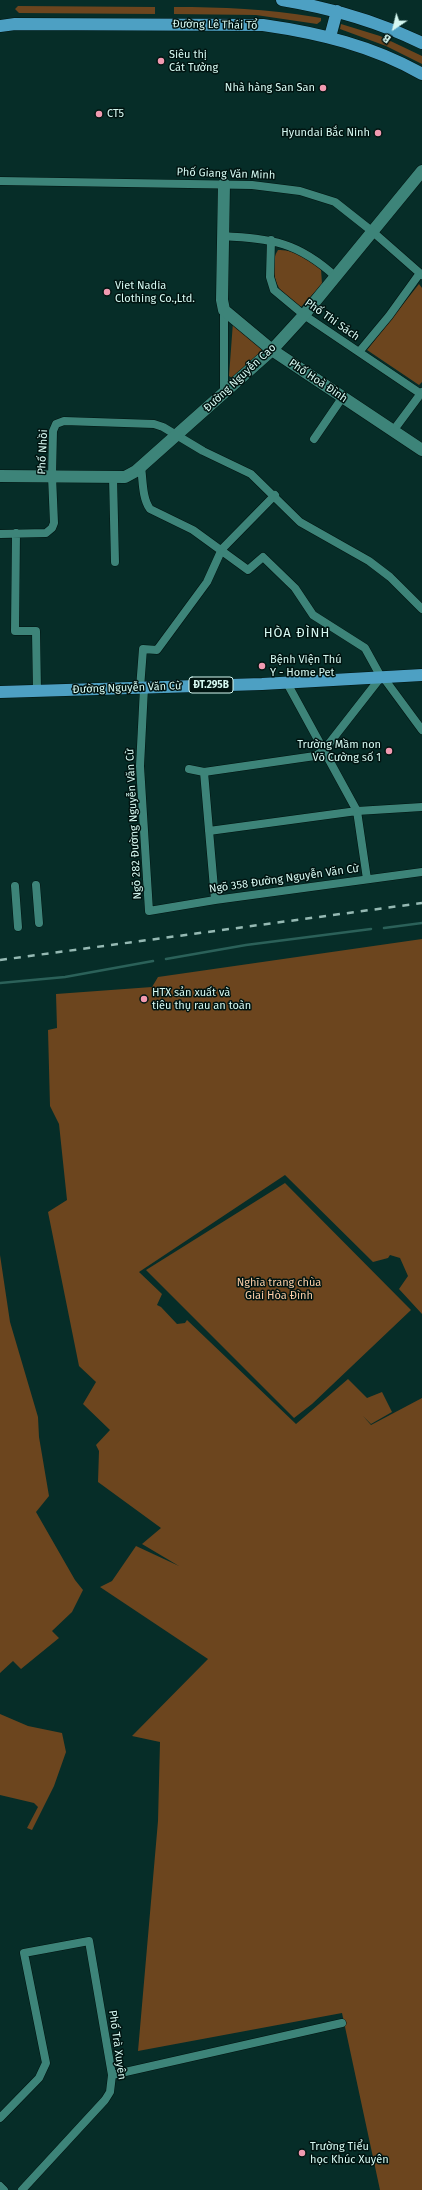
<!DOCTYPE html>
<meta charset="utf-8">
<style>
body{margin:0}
#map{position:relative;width:422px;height:2190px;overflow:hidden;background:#062d28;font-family:"Fira Sans",sans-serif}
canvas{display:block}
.north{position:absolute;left:374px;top:8px;width:40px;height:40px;-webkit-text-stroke:3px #001411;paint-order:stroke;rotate:215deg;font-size:11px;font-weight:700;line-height:16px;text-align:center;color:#d6f9f2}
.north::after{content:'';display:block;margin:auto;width:14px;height:18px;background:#d6f9f2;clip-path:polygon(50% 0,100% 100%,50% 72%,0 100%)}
</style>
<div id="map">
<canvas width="422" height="2190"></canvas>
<div class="north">B</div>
</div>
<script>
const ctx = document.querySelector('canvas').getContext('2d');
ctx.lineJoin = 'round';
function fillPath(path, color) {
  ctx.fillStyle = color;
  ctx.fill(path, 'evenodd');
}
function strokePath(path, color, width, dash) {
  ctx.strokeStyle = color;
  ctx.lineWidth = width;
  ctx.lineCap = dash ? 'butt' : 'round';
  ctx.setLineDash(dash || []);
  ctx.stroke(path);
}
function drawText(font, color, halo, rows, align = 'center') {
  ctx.font = font + ' "Fira Sans",sans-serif';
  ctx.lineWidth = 3;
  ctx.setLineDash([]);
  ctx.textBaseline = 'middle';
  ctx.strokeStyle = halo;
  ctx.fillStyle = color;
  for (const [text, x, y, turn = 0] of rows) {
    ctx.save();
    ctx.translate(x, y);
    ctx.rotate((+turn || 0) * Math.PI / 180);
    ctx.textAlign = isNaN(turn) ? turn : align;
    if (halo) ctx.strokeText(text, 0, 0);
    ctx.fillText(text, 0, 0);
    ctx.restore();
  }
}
const green = new Path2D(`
 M 18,6 L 155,7 L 155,14 L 19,13 L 15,9 Z
 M 174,7 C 223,7 266,9 315,17 L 321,18 L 321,21 L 317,24 L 256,15 L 174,14 Z
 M 341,24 L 380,36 L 422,56 L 422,64 L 386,46 L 340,29 Z
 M 278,250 C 294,249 310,259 321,269 L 322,284 L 301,307 C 294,302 283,295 279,288 C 273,277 271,260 278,250 Z
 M 419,284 L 422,288 L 422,382 L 419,385 L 367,350 Z
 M 233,322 L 265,350 L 232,378 L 229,376 Z
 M 422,939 L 422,1314 L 399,1289 L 408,1276 L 400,1258 L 390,1255 L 388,1258 L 373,1262 L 285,1175 L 139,1272 L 162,1294 L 157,1305 L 161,1307 L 177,1324 L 185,1323 L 187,1320 L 296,1424 L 348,1379 L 367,1398 L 382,1392 L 392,1412 L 371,1424 L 363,1416 L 371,1425 L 422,1398 L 422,2190 L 380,2190 L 342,2013 L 138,2051 L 158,1821 L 160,1742 L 132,1736 L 208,1659 L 100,1587 L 112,1581 L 136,1546 L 179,1566 L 142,1544 L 161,1528 L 98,1482 L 99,1451 L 96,1445 L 110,1430 L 83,1404 L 96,1382 L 79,1366 L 48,1212 L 67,1200 L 59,1124 L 50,1106 L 48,1030 L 57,1028 L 56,994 L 152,987 L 158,977 Z
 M 285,1183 L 411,1310 L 312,1404 L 294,1418 L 146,1270 Z
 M 0,1255 L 10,1322 L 38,1417 L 39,1437 L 49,1496 L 36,1512 L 75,1580 L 83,1590 L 72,1612 L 52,1631 L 59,1638 L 21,1669 L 13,1661 L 0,1673 Z
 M 0,1714 L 28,1726 L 62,1733 L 66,1752 L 54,1786 L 32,1830 L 27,1828 L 38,1807 L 34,1803 L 0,1795 Z`);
const stream = new Path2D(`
 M 384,928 L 422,923
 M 166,959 L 246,945 L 371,929
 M 0,983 L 65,977 L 153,961`);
const street = new Path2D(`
 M 0,181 L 252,185 L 300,191 L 335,202 L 373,232 L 422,275
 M 222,236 C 273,239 298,242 336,277
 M 271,240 L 270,277 L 274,290 L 304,315 L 421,394
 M 359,352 L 389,316 L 420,273
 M 224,393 L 224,310
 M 393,431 L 422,392
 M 314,439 L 342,398
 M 141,467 C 143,480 142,498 150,509 L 193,530 L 248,570 L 263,557 L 295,588 L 313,615 L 365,648 L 381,677 L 324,750 L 315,756 L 204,772 L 189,769
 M 113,477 L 115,562
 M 16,533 L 15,631 L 36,631 L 37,691
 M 0,534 L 46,533 L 52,528 L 54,523 L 52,476 L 53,431 L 56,424 L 64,421 L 154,424 L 163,427 L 203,451 L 251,474 L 300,522 L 369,561 L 390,577 L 422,609
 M 383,677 L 422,730
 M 287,683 L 357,811 L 367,879
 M 140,688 L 143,649 L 157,650 L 207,582 L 222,549 L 275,495
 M 144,688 L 140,766 L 149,911 L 215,900 L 422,872
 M 204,772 L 215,900
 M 209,831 L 357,811 L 422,807
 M 36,885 L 39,923
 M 15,886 L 18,927
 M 112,2075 L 342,2023
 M 0,2118 L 39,2078 L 46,2063 L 24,1953 L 89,1941 L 112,2075 L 110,2092 L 105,2100 L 22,2190
 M 0,2186 L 4,2190`);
const secondary = new Path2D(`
 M 224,184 L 222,300 L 224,310 L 272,350 L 422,450
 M 0,476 L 125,477 L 136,471 L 272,350 L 304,315 L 422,171`);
const primary = new Path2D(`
 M 282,0 C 331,8 377,21 422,43
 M 0,26 L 15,24 L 263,25 C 319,33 373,46 422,74
 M 330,37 L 337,11
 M 0,692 L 262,684 L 422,675`);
const rail = new Path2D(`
 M 0,960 L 422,903`);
const markers = [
 [161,61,4,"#f19ab1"],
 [323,88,4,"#f19ab1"],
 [99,114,4,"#f19ab1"],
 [378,133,4,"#f19ab1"],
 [107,292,4,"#f19ab1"],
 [262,666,4,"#f19ab1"],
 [389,751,4,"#f19ab1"],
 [144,999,4,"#f19ab1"],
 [302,2153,4,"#f19ab1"]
];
const shields = [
 [211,685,44]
];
const shieldNames = [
 ["ĐT.295B",211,685]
];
const streetNames = [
 ["Đường Lê Thái Tổ",215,25,1],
 ["Phố Giang Văn Minh",226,174,2],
 ["Phố Thi Sách",332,320,35],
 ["Đường Nguyễn Cao",240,378,-43],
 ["Phố Hoà Đình",318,381,34],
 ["Phố Nhồi",43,452,-87],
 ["Đường Nguyễn Văn Cừ",127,688,-2],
 ["Ngõ 282 Đường Nguyễn Văn Cừ",134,824,-93],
 ["Ngõ 358 Đường Nguyễn Văn Cừ",284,879,-8],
 ["Phố Trà Xuyên",117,2045,82]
];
const poiNames = [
 ["Siêu thị",169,55],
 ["Cát Tường",169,68],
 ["Nhà hàng San San",315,88,"right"],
 ["CT5",107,114],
 ["Hyundai Bắc Ninh",370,133,"right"],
 ["Viet Nadia",115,286],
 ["Clothing Co.,Ltd.",115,299],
 ["Bệnh Viện Thú",270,660],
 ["Y - Home Pet",270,673],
 ["Trường Mầm non",381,745,"right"],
 ["Võ Cường số 1",381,758,"right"],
 ["HTX sản xuất và",152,993],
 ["tiêu thụ rau an toàn",152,1006],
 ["Trường Tiểu",310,2147],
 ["học Khúc Xuyên",310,2160]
];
const parkNames = [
 ["Nghĩa trang chùa",279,1283],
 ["Giai Hòa Đình",279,1296]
];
const quarterNames = [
 ["HÒA ĐÌNH",297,633]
];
fillPath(green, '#6c451e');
strokePath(stream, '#2b6159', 2.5);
strokePath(street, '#011411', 9);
strokePath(secondary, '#011411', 13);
strokePath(primary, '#011411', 13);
strokePath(street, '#3d8479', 8);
strokePath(secondary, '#3d8479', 12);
strokePath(primary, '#4da0c3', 12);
strokePath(rail, '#95b9b3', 2.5, [7, 7]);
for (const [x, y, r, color] of markers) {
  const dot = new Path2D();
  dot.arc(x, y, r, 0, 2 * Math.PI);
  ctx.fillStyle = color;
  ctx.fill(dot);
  strokePath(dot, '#001411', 1.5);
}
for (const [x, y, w] of shields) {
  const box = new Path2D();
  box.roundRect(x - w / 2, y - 8, w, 16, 3);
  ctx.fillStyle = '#001411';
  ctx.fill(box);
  strokePath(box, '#d6f9f2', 1);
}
drawText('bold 10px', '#d6f9f2', null, shieldNames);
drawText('11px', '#d6f9f2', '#001411', streetNames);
drawText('11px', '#d6f9f2', '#001411', poiNames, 'left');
drawText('11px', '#f9cda7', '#001411', parkNames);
ctx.letterSpacing = '1px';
drawText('13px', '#d6f9f2', '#001411', quarterNames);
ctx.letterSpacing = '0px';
</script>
